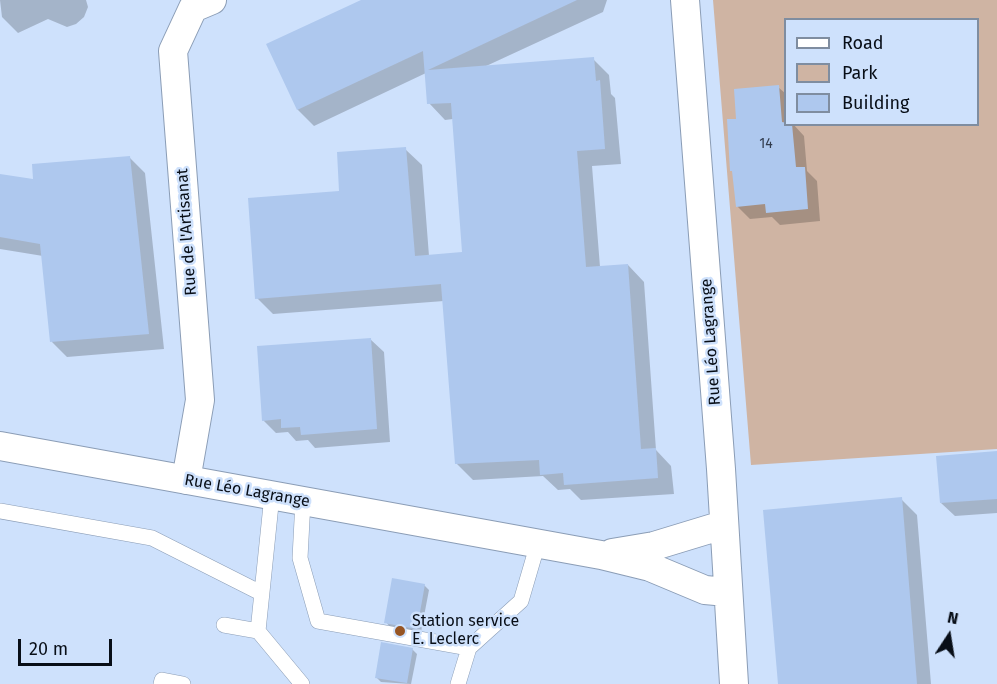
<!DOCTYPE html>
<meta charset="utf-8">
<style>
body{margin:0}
#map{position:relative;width:997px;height:684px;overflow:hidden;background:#cee1fc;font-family:"Fira Sans",sans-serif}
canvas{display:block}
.legend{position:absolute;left:784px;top:18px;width:195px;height:108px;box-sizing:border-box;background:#cee1fc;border:2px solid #7f8da0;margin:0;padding:8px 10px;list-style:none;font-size:18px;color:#080e17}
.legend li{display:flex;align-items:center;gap:12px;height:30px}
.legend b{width:30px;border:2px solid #7f8da0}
.north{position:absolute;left:919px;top:606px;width:60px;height:60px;-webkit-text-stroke:4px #cee1fc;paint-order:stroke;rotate:12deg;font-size:16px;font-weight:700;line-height:24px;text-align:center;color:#080e17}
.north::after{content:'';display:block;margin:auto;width:21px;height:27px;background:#080e17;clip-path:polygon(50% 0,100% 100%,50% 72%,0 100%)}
.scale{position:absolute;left:18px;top:639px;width:94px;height:27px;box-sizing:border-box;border:3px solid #080e17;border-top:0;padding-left:8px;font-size:18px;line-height:21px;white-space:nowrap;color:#080e17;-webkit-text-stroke:4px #cee1fc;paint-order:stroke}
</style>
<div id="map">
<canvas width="997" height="684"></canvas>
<ul class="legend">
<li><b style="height:8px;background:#fff"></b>Road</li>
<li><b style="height:16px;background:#cfb4a3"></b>Park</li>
<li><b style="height:16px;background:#aec8ee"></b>Building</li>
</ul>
<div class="north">N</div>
<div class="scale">20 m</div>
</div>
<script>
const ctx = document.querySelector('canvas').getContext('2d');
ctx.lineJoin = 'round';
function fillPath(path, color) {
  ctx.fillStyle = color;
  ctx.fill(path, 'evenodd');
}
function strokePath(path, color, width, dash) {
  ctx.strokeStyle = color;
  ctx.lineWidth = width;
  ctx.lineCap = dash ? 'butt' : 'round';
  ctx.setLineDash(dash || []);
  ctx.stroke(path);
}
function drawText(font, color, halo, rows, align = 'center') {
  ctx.font = font + ' "Fira Sans",sans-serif';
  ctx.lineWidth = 5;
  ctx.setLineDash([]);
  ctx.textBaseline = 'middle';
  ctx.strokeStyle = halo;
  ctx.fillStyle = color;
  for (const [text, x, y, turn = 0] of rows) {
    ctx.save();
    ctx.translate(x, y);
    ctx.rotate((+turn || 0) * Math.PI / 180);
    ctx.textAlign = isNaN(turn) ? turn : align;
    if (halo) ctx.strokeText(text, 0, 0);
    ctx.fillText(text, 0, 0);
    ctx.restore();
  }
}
const green = new Path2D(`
 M 713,0 L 997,0 L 997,449 L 751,465 ZM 786,20 L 978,20 L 978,124 L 786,124 Z`);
const shadow = new Path2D(`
 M 0,0 L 86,0 L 88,7 L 84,17 L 76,24 L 67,27 L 48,19 L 18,33 L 2,17 Z
 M 364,0 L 607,0 L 603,12 L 484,67 L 593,59 L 609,75 L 611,94 L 615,98 L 621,164 L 592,166 L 600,267 L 628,265 L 644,282 L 656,450 L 671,466 L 674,494 L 581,500 L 570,489 L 558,490 L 543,476 L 473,480 L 456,463 L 444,301 L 273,314 L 257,298 L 341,193 L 405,149 L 422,165 L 429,256 L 463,254 L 453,119 L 445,120 L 429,103 L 426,73 L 314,126 L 298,110 L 268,45 Z
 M 778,87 L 786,94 L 786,124 L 793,124 L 804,136 L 807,171 L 817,181 L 820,221 L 780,225 L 772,217 L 750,219 L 737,206 L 738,120 Z
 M 130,158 L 145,173 L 164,349 L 67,357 L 52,342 L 43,256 L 0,249 L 0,175 L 35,181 Z
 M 370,339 L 384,352 L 390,442 L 315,448 L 308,440 L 296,441 L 288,432 L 276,433 L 263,420 Z
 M 997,453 L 997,513 L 955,516 L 941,503 Z
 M 901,499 L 917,515 L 931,684 L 779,684 Z
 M 424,585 L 429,590 L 421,632 L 390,627 L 386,622 Z
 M 412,649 L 417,654 L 411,684 L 381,682 L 376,677 Z`);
const building = new Path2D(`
 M 361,0 L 577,0 L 428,70 L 594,57 L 596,81 L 600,80 L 605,149 L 577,151 L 586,267 L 628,264 L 641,449 L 656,448 L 658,478 L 564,485 L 563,473 L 540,475 L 539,460 L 455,464 L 441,284 L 255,299 L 248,198 L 339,191 L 337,152 L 406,147 L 415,256 L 462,252 L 451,103 L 427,104 L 423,51 L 297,110 L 266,44 Z
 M 779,85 L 782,122 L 792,124 L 796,167 L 805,167 L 808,209 L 766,213 L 765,204 L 736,207 L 732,171 L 730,171 L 727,119 L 736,119 L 734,89 Z
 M 130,156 L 149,334 L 50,342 L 40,244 L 0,237 L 0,174 L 33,179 L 32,164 Z
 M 371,338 L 377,429 L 301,435 L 300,427 L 281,428 L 281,419 L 262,421 L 257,346 Z
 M 997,451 L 997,499 L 940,503 L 936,456 Z
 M 902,497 L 917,684 L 778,684 L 763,510 Z
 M 392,578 L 425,584 L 417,629 L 384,623 Z
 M 381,642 L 413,648 L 407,683 L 375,678 Z`);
const lane = new Path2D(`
 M 303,501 L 300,558 L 318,621 L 469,648 L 458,684
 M 0,511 L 152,538 L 261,593
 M 224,625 L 258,631 L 302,684
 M 258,631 L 272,495
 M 469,648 L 521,601 L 538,543
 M 161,684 L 162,680 L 183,684`);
const street = new Path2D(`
 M 685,0 L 721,469 L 734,684
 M 0,446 L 601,555 L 650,567 L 705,590 L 727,592
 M 186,480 L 200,400 L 173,51 L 193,8 L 212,0
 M 612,553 L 654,546 L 723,525`);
const markers = [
 [400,631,6,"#975523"]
];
const numberNames = [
 ["14",766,144]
];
const streetNames = [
 ["Rue de l'Artisanat",187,232,-94],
 ["Rue Léo Lagrange",711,342,-94],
 ["Rue Léo Lagrange",247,491,10]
];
const poiNames = [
 ["Station service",412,622],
 ["E. Leclerc",412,640]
];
fillPath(green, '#cfb4a3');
fillPath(shadow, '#0003');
fillPath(building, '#aec8ee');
strokePath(lane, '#8b9db6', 16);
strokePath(street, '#8b9db6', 30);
strokePath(lane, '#fff', 15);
strokePath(street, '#fff', 28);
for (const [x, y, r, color] of markers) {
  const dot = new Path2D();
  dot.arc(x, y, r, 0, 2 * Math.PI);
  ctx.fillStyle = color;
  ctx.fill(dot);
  strokePath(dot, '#cee1fc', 2);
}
drawText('14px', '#323c4d', null, numberNames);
drawText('16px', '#080e17', '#cee1fc', streetNames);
drawText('16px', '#080e17', '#cee1fc', poiNames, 'left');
</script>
